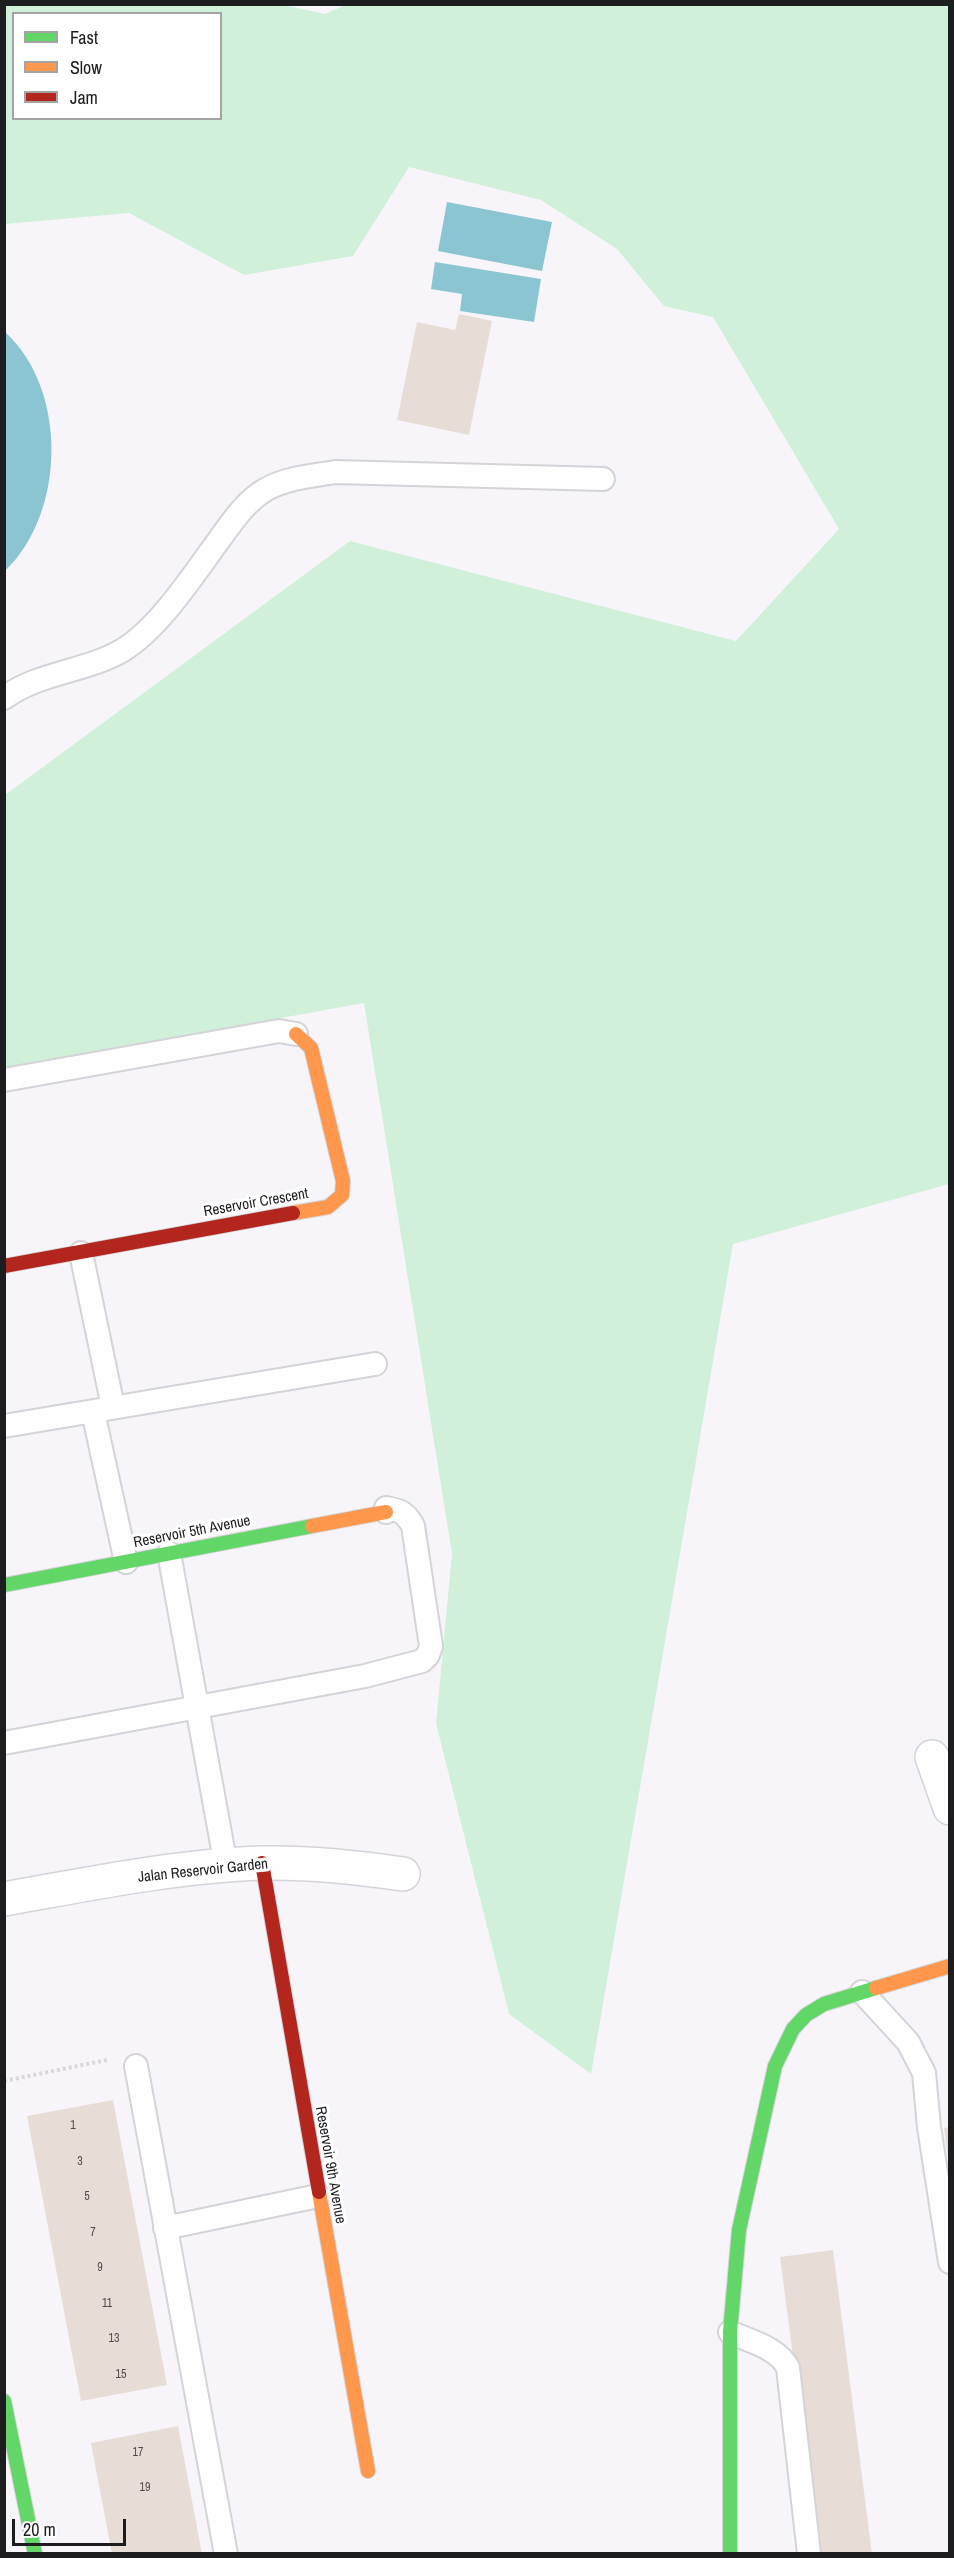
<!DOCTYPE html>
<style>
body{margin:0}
#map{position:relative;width:954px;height:2558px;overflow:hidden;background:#f7f5fa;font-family:"Archivo Narrow",sans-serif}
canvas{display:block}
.frame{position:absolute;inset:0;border:6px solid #1d1c1f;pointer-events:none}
.legend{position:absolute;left:12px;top:12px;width:210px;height:108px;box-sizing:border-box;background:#fff;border:2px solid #a5a4a5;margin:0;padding:8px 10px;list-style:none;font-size:18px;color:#1d1c1f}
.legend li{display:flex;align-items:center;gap:12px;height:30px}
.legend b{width:30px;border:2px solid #a5a4a5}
.scale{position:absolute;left:12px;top:2519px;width:114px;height:27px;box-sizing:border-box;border:3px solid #1d1c1f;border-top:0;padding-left:8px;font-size:18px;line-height:21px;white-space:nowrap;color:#1d1c1f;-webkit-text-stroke:4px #fff;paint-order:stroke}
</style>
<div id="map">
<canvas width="954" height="2558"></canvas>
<div class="frame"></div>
<ul class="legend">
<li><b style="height:8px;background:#63d668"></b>Fast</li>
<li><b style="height:8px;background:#ff974d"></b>Slow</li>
<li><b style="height:8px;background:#b3261e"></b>Jam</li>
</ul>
<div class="scale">20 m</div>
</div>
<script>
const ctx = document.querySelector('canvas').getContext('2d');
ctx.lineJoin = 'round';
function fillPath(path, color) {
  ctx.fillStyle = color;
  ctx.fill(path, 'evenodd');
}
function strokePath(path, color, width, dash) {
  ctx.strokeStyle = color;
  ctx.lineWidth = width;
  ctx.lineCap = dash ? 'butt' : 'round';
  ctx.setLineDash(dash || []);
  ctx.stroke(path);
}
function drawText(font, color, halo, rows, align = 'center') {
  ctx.font = font + ' "Archivo Narrow",sans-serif';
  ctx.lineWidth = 6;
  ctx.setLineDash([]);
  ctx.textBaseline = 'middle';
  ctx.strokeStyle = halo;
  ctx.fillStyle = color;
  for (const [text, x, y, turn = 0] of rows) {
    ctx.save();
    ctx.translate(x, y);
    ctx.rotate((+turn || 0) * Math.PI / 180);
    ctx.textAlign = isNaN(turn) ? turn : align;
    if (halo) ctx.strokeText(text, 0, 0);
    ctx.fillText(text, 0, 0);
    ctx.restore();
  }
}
const green = new Path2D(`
 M 278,4 L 325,14 L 348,4 L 949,5 L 949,1184 L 733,1244 L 591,2074 L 509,2014 L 436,1723 L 452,1554 L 364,1003 L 5,1068 L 5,795 L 350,541 L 736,641 L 839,529 L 713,317 L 664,306 L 617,249 L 541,200 L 409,167 L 353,256 L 244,275 L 129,213 L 5,224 L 5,5 ZM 14,14 L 220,14 L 220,118 L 14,118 Z`);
const water = new Path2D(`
 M 447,202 L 552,222 L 542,271 L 438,251 Z
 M 435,262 L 541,279 L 534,322 L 460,311 L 462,294 L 431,289 Z
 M 5,332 C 68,389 66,513 5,571 Z`);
const building = new Path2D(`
 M 459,314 L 492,321 L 469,435 L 397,420 L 417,322 L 455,330 Z
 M 113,2100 L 167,2385 L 81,2401 L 27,2116 Z
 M 950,2127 L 950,2158 L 948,2158 L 944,2128 Z
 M 833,2250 L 872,2554 L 819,2554 L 780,2257 Z
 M 178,2426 L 202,2554 L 112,2554 L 91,2443 Z`);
const path = new Path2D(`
 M 4,2081 L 107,2060`);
const lane = new Path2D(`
 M 4,698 C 39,672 86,672 123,650 C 160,627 193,575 219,540 C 232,522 245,502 265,490 C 285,478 312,476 335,472 L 603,479
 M 4,1080 L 279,1031 L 296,1034
 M 81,1253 L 113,1407
 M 93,1412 L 126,1562
 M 4,1426 L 375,1364
 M 169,1553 L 226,1866
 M 4,1743 L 365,1676 L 422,1661 L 428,1655 L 431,1646 L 413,1526 C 406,1513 400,1510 386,1508 L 386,1512
 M 862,1992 L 908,2042 L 924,2073 L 929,2127 L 950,2262
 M 136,2066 L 226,2554
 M 165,2228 L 318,2196
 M 730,2332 C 749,2341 779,2348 788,2368 L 809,2554`);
const street = new Path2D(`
 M 932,1757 L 950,1808
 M 4,1899 C 89,1884 176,1866 262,1863 C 309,1862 356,1867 403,1874`);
const fast = new Path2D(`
 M 4,1585 L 312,1526
 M 4,2401 L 35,2554
 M 730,2554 L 730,2332 L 739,2230 L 775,2066 L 793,2029 L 806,2015 L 824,2004 L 876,1988`);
const slow = new Path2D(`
 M 293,1213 L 328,1207 L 342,1195 L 343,1181 L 311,1048 L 296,1034
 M 312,1526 L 386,1512
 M 876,1988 L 950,1966
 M 319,2192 L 368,2471`);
const jam = new Path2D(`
 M 4,1266 L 293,1213
 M 262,1863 L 319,2192`);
const numberNames = [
 ["1",73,2126],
 ["3",80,2162],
 ["5",87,2197],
 ["7",93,2233],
 ["9",100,2268],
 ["11",107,2304],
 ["13",114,2339],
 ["15",121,2375],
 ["17",138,2453],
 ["19",145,2488]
];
const streetNames = [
 ["Reservoir Crescent",256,1203,-10],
 ["Reservoir 5th Avenue",192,1532,-11],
 ["Jalan Reservoir Garden",203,1871,-6],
 ["Reservoir 9th Avenue",330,2165,80]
];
fillPath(green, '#d0f0da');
fillPath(water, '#8ac5d1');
fillPath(building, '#e8ddd6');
strokePath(lane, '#d4d3d7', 26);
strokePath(street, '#d4d3d7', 36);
strokePath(fast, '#d4d3d7', 16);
strokePath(slow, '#d4d3d7', 16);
strokePath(jam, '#d4d3d7', 16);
strokePath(path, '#d8d7d9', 4, [3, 3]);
strokePath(lane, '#fefefe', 22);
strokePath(street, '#fefefe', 33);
strokePath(fast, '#63d668', 14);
strokePath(slow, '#ff974d', 14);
strokePath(jam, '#b3261e', 14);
drawText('12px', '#504c4d', null, numberNames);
drawText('15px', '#1d1c1f', '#fff', streetNames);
</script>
